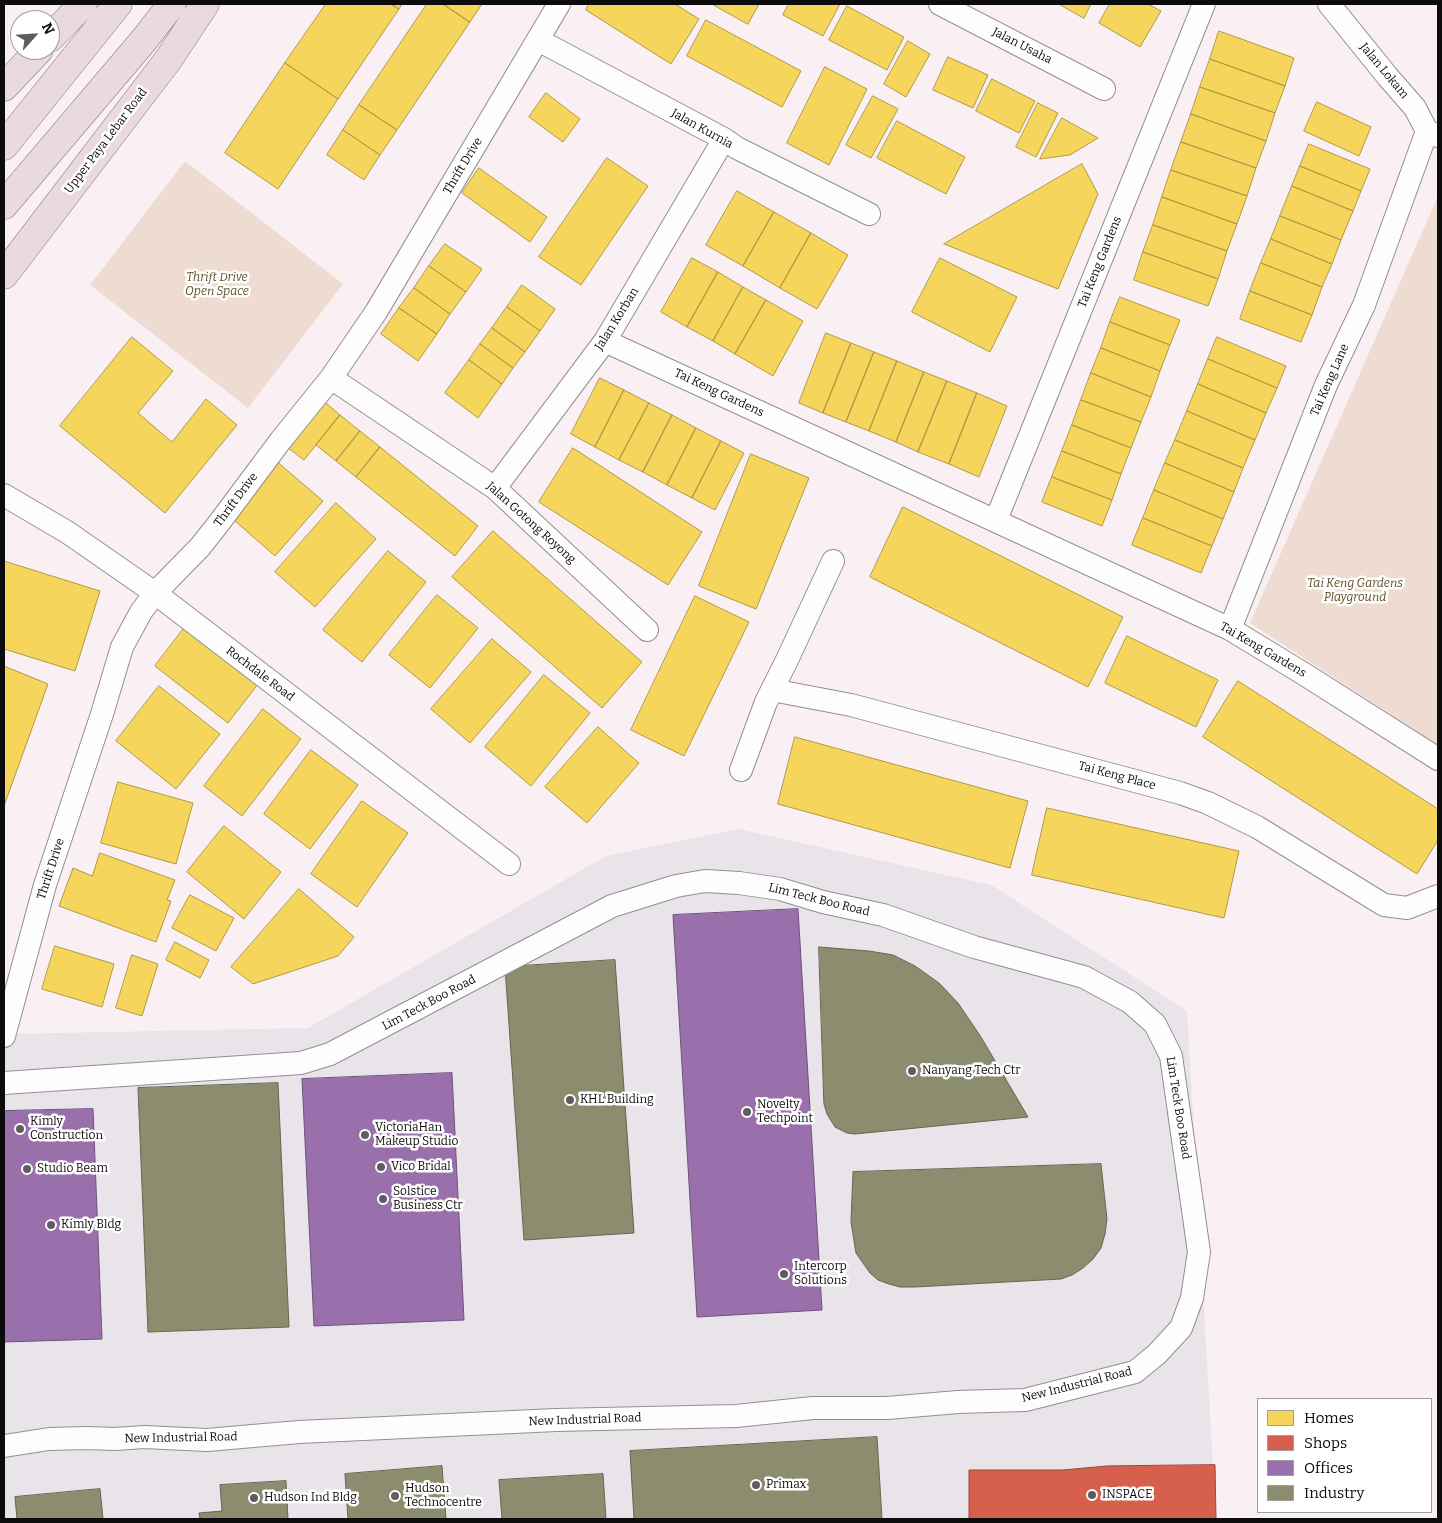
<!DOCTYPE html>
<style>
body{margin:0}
#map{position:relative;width:1442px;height:1523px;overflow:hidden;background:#faf0f3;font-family:Bitter,serif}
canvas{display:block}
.frame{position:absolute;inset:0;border:5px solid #0c0c0c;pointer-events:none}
.legend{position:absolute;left:1257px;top:1398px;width:175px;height:115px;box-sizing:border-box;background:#fff;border:1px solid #9e9e9e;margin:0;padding:6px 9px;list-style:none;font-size:15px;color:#0c0c0c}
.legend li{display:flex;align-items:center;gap:10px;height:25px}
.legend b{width:25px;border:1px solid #9e9e9e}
.north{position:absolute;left:10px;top:10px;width:50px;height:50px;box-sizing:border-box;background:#fff;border:1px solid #9e9e9e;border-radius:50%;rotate:64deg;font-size:14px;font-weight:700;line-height:20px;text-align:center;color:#0c0c0c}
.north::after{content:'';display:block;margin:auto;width:18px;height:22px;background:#5f5c5d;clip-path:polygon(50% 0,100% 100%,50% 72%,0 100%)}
</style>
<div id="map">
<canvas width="1442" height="1523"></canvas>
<div class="frame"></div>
<ul class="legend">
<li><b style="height:14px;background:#f6d55c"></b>Homes</li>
<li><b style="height:14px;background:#d6604d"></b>Shops</li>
<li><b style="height:14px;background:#9970ab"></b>Offices</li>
<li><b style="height:14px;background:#8c8c6e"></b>Industry</li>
</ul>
<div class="north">N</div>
</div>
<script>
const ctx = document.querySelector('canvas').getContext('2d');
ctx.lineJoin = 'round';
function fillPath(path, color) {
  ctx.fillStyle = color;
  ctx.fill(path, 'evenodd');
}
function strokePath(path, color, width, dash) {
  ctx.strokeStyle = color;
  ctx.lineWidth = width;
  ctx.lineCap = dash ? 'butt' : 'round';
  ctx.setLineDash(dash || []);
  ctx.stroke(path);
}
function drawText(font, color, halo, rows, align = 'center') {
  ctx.font = font + ' Bitter,serif';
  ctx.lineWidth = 5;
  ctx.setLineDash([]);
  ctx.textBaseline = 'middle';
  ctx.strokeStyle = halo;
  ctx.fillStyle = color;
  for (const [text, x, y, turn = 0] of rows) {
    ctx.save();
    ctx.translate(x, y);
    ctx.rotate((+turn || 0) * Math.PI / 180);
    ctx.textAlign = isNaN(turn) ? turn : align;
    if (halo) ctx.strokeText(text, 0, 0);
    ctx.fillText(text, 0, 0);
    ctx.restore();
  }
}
const industrial = new Path2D(`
 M 738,829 L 991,885 L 1187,1011 L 1216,1519 L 4,1519 L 4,1034 L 308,1028 L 606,856 Z`);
const green = new Path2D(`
 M 185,161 L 343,284 L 248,408 L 90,285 Z
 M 1438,196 L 1438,745 L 1250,623 Z`);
const homes = new Path2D(`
 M 326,4 L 391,4 L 399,9 L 338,99 L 285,63 Z
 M 391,4 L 402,4 L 399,9 Z
 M 427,4 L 443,4 L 470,22 L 397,130 L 359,105 Z
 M 443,4 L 482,4 L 470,22 Z
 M 589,4 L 675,4 L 699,19 L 671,64 L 586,10 Z
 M 712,4 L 759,4 L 748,24 Z
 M 789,4 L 840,4 L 823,36 L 783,15 Z
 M 1059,4 L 1091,4 L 1084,18 Z
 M 1110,4 L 1148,4 L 1161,11 L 1140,47 L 1099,23 Z
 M 847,6 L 904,37 L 887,70 L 829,40 Z
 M 706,20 L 801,71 L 782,107 L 687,56 Z
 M 1219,31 L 1294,58 L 1285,86 L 1210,59 Z
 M 908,41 L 930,54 L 906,97 L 884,84 Z
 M 948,57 L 988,75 L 973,108 L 933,90 Z
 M 1210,59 L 1285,86 L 1275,113 L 1200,87 Z
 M 285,63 L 338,99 L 278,189 L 225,153 Z
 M 825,67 L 867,89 L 829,165 L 787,143 Z
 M 992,79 L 1035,101 L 1019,133 L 976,111 Z
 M 1200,87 L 1275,113 L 1266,141 L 1191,114 Z
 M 546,93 L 580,119 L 563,142 L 529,117 Z
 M 873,96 L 898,109 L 871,158 L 846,145 Z
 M 1317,102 L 1371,127 L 1359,156 L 1304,131 Z
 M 1038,103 L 1058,113 L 1036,157 L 1016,147 Z
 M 359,105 L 397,130 L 380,155 L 343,130 Z
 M 1191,114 L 1266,141 L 1256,168 L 1181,142 Z
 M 1062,118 L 1098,138 L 1070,155 L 1040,159 Z
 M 897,121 L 965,157 L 946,194 L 877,158 Z
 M 343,130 L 380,155 L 364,180 L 327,155 Z
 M 1181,142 L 1256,168 L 1247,196 L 1171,170 Z
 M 1309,144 L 1370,169 L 1361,191 L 1300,166 Z
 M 607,158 L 648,186 L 581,285 L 539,257 Z
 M 1082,164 L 1098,194 L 1058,289 L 944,244 Z
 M 1300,166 L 1361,191 L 1353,211 L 1292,186 Z
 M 479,168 L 547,217 L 530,242 L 462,193 Z
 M 1171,170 L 1247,196 L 1237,224 L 1162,197 Z
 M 1292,186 L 1353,211 L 1341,240 L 1280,216 Z
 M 737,191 L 774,212 L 743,266 L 706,245 Z
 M 1162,197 L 1237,224 L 1227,251 L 1153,225 Z
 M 774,212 L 811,233 L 780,288 L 743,266 Z
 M 1280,216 L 1341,240 L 1332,264 L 1271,239 Z
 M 1153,225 L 1227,251 L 1218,279 L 1143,252 Z
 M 811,233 L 848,255 L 817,309 L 780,288 Z
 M 1271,239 L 1332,264 L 1322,287 L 1261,263 Z
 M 445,244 L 482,269 L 466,292 L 429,266 Z
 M 1143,252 L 1218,279 L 1208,306 L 1134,280 Z
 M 692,258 L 718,272 L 687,327 L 661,312 Z
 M 940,258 L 1017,297 L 990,352 L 912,312 Z
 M 1261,263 L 1322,287 L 1312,315 L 1250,291 Z
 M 429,266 L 466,292 L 450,314 L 414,288 Z
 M 718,272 L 743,287 L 713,341 L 687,327 Z
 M 522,285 L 555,309 L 540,331 L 507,307 Z
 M 743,287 L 766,300 L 735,354 L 713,341 Z
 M 414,288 L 450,314 L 437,334 L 399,308 Z
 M 1250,291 L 1312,315 L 1301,342 L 1240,319 Z
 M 1120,297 L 1180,320 L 1170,345 L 1110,322 Z
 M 766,300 L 803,321 L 773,376 L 735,354 Z
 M 507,307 L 540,331 L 525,352 L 492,328 Z
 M 399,308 L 437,334 L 418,361 L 381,334 Z
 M 1110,322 L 1170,345 L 1160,371 L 1101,348 Z
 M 492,328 L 525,352 L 513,368 L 480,344 Z
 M 826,333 L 851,343 L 823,413 L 799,403 Z
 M 132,337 L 173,371 L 138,413 L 172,442 L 206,399 L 237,425 L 165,513 L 60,426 Z
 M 1217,337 L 1286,366 L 1277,388 L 1208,359 Z
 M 851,343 L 874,352 L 846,422 L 823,413 Z
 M 480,344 L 513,368 L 502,384 L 469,360 Z
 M 1101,348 L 1160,371 L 1151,397 L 1091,373 Z
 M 874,352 L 897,361 L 869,431 L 846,422 Z
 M 1208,359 L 1277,388 L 1266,413 L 1198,384 Z
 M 469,360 L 502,384 L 478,418 L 445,393 Z
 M 897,361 L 924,372 L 896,442 L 869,431 Z
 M 924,372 L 947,381 L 918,452 L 896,442 Z
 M 1091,373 L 1151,397 L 1141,422 L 1081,400 Z
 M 600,378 L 624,390 L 595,447 L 571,434 Z
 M 947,381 L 977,393 L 949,464 L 918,452 Z
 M 1198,384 L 1266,413 L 1255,440 L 1187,411 Z
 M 624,390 L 649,403 L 619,460 L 595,447 Z
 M 977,393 L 1007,406 L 979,477 L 949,464 Z
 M 320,398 L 340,415 L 304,460 L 283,444 Z
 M 1081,400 L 1141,422 L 1131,448 L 1072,425 Z
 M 649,403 L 672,415 L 643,472 L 619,460 Z
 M 1187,411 L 1255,440 L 1243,468 L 1175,440 Z
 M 340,415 L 360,431 L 336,461 L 316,445 Z
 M 672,415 L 696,428 L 667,485 L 643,472 Z
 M 1072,425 L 1131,448 L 1121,474 L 1062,451 Z
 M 696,428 L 721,441 L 692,498 L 667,485 Z
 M 360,431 L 380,447 L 356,477 L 336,461 Z
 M 1175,440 L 1243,468 L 1234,492 L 1165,463 Z
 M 721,441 L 744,453 L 715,510 L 692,498 Z
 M 380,447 L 478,526 L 455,556 L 356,477 Z
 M 573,448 L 702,532 L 668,585 L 539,502 Z
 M 1062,451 L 1121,474 L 1112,500 L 1052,477 Z
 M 751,454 L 809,478 L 756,609 L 699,586 Z
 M 275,460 L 323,501 L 275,556 L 227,514 Z
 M 1165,463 L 1234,492 L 1223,519 L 1154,490 Z
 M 1052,477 L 1112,500 L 1102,526 L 1042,502 Z
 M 1154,490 L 1223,519 L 1212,546 L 1143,518 Z
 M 336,503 L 376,539 L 315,607 L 275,572 Z
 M 903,507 L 1123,617 L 1088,687 L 870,577 Z
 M 1143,518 L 1212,546 L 1201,573 L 1132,545 Z
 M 493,531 L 642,662 L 602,708 L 452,577 Z
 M 388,551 L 426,582 L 362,662 L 323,630 Z
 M 4,561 L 100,591 L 75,671 L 4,649 Z
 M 437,595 L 478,628 L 430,688 L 389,655 Z
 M 695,596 L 749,622 L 684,756 L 631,730 Z
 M 185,627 L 258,684 L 228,723 L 155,666 Z
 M 1127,636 L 1218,680 L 1196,727 L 1105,683 Z
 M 492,639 L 531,672 L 470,743 L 431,709 Z
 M 4,666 L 48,684 L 4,806 Z
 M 544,675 L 590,713 L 531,786 L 485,747 Z
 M 1238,681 L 1438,809 L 1438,840 L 1417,874 L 1203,737 Z
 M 159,686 L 220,734 L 176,789 L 116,741 Z
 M 263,709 L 301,739 L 242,816 L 204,786 Z
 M 598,727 L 639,763 L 587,823 L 545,787 Z
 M 795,737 L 1028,801 L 1010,868 L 778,804 Z
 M 311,750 L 358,785 L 310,849 L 264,814 Z
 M 118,782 L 193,803 L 176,864 L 101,843 Z
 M 362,801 L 408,833 L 357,907 L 311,874 Z
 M 1047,808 L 1239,851 L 1224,918 L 1032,875 Z
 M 224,826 L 281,872 L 244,919 L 187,872 Z
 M 100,853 L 175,880 L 167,900 L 171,901 L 156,942 L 59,906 L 73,868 L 92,876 Z
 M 299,889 L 354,937 L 338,956 L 253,984 L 231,967 Z
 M 190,895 L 234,918 L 216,951 L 172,928 Z
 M 175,942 L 209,960 L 200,978 L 166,960 Z
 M 55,946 L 114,964 L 102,1007 L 42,989 Z
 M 132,955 L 158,964 L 142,1016 L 116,1008 Z`);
const shops = new Path2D(`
 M 1215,1465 L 1216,1519 L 969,1519 L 969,1470 L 1063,1470 L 1107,1466 Z`);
const offices = new Path2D(`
 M 798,909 L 822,1310 L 697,1317 L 673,915 Z
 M 452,1073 L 464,1320 L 314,1326 L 302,1079 Z
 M 93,1109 L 102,1339 L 4,1342 L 4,1111 Z`);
const industry = new Path2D(`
 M 819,947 L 869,951 L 893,955 L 915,966 L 939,983 L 958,1003 L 981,1037 L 1028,1117 L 855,1134 L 847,1133 L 835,1127 L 827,1114 L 824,1104 Z
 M 615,960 L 634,1233 L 524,1240 L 505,967 Z
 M 278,1083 L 289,1327 L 148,1332 L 138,1088 Z
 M 1101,1164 L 1107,1219 L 1105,1234 L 1101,1248 L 1093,1259 L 1083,1268 L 1072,1275 L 1061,1279 L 915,1287 L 900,1287 L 889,1284 L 878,1280 L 870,1273 L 856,1253 L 851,1222 L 853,1172 Z
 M 877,1437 L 882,1519 L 634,1519 L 630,1451 Z
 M 442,1466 L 446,1519 L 348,1519 L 345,1474 Z
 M 603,1474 L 606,1519 L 502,1519 L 499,1480 Z
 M 286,1481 L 288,1519 L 200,1519 L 199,1513 L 222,1511 L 220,1485 Z
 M 100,1489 L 103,1519 L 17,1519 L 15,1497 Z`);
const street = new Path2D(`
 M 940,4 L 1104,89
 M 1329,4 L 1388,77 L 1415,108 L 1427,131 L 1438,136
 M 538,40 L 724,139 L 737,148 L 869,214
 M 605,341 L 1230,629 L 1304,674 L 1438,759
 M 331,378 L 495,488 L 647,630
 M 495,488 L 605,341 L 724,139
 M 4,495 L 67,532 L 155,593 L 509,864
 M 996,520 L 1204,4
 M 1230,629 L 1326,385 L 1364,305 L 1427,131
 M 772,690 L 851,705 L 1180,793 L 1208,803 L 1257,827 L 1384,905 L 1407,908 L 1438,896
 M 741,770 L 766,702 L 787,660 L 833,561
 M 4,1036 L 45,885 L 102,714 L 122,647 L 141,612 L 155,593 L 200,547 L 219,523 L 281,440 L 331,378 L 376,312 L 559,4
 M 4,1083 L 301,1063 L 330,1054 L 612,906 L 676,886 L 705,881 L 739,883 L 780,889 L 823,902 L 883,915 L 974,947 L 1084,977 L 1130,1002 L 1155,1024 L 1171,1056 L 1199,1252 L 1192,1298 L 1181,1328 L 1157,1354 L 1135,1372 L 1025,1400 L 958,1402 L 887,1408 L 813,1408 L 736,1416 L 556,1420 L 299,1432 L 207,1440 L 144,1437 L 115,1439 L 87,1438 L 49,1439 L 4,1446`);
const primary = new Path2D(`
 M 50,38 L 83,4
 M 4,87 L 39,50
 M 4,146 L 118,4
 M 4,205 L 144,40 L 172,4
 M 4,275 L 168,60 L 205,4`);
const markers = [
 [912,1071,5,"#5f5c5d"],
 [570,1100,5,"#5f5c5d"],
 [747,1112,5,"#5f5c5d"],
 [20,1129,5,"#5f5c5d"],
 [365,1135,5,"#5f5c5d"],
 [381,1167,5,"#5f5c5d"],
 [27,1169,5,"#5f5c5d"],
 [383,1199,5,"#5f5c5d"],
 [51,1225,5,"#5f5c5d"],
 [784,1274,5,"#5f5c5d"],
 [756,1485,5,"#5f5c5d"],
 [1092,1495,5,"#5f5c5d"],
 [395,1496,5,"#5f5c5d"],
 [254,1498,5,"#5f5c5d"]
];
const streetNames = [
 ["Jalan Usaha",1022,46,27],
 ["Jalan Lokam",1384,71,50],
 ["Jalan Kurnia",702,129,29],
 ["Upper Paya Lebar Road",106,141,-53],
 ["Thrift Drive",463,166,-59],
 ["Tai Keng Gardens",1100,262,-68],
 ["Jalan Korban",617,319,-58],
 ["Tai Keng Lane",1330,380,-66],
 ["Tai Keng Gardens",719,393,25],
 ["Thrift Drive",236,500,-53],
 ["Jalan Gotong Royong",531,523,42],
 ["Tai Keng Gardens",1263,650,30],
 ["Rochdale Road",260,674,37],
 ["Tai Keng Place",1117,776,15],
 ["Thrift Drive",51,869,-72],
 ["Lim Teck Boo Road",819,900,14],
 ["Lim Teck Boo Road",429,1003,-28],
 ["Lim Teck Boo Road",1178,1108,81],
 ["New Industrial Road",1077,1385,-14],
 ["New Industrial Road",585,1420,-2],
 ["New Industrial Road",181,1438,-1]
];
const parkNames = [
 ["Thrift Drive",217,278],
 ["Open Space",217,292],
 ["Tai Keng Gardens",1355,584],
 ["Playground",1355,598]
];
const poiNames = [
 ["Nanyang Tech Ctr",922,1071],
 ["KHL Building",580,1100],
 ["Novelty",757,1105],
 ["Techpoint",757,1119],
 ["Kimly",30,1122],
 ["Construction",30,1136],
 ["VictoriaHan",375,1128],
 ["Makeup Studio",375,1142],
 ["Vico Bridal",391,1167],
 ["Studio Beam",37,1169],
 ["Solstice",393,1192],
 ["Business Ctr",393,1206],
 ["Kimly Bldg",61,1225],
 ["Intercorp",794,1267],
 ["Solutions",794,1281],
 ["Primax",766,1485],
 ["Hudson",405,1489],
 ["Technocentre",405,1503],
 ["INSPACE",1102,1495],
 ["Hudson Ind Bldg",264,1498]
];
fillPath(industrial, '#e8e4e9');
fillPath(green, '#eedcd3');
fillPath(homes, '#f6d55c');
strokePath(homes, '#b09944', 1);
fillPath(shops, '#d6604d');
strokePath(shops, '#99473a', 1);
fillPath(offices, '#9970ab');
strokePath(offices, '#6f527b', 1);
fillPath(industry, '#8c8c6e');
strokePath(industry, '#666651', 1);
strokePath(street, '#938f90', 24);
strokePath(primary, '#807c7d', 29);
strokePath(street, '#fefdfd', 22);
strokePath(primary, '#ead9df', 28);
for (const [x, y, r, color] of markers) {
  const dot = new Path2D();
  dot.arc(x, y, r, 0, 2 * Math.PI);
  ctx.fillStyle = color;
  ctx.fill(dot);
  strokePath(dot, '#fff', 2);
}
drawText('12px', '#0c0c0c', '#fff', streetNames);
drawText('italic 12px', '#5e4d21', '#fff', parkNames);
drawText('12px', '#0c0c0c', '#fff', poiNames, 'left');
</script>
